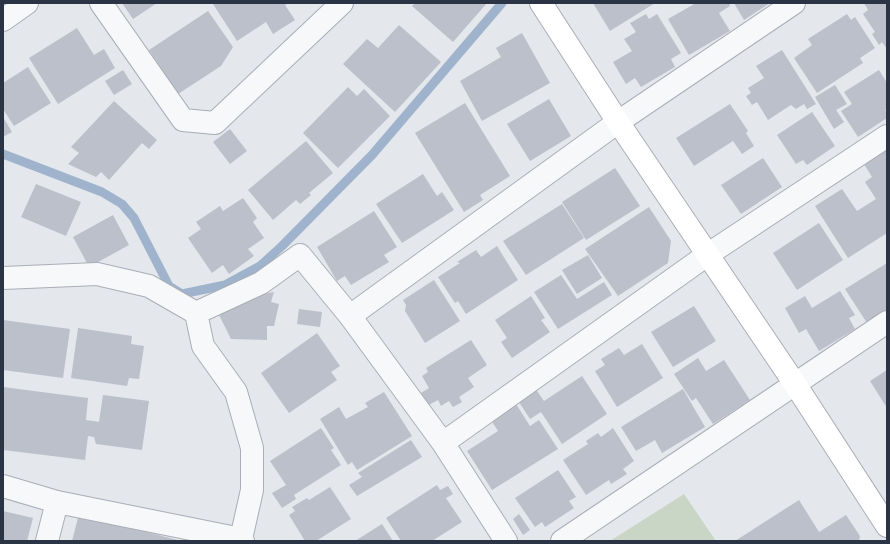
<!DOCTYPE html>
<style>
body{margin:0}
#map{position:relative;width:890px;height:544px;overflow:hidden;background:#e4e7ec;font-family:Raleway,sans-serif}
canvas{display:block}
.frame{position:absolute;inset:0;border:4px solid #2b3445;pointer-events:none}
</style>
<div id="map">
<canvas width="890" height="544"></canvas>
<div class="frame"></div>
</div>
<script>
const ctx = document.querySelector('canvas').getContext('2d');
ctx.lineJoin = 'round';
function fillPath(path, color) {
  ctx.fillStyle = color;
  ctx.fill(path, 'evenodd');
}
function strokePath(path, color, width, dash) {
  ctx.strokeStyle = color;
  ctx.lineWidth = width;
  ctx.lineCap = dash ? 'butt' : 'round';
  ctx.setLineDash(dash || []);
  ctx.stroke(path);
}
const green = new Path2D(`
 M 684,494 L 716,541 L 610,541 Z`);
const stream = new Path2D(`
 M 3,154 L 102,192 L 122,204 L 134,218 L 169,286 L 182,294 L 225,285 L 260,266 L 282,246 L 372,155 L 502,3`);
const building = new Path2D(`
 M 122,3 L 157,3 L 133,19 Z
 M 214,3 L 288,3 L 285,5 L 295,20 L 273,34 L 266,22 L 237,41 L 213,4 Z
 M 415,3 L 487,3 L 453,42 L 412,6 Z
 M 593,3 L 655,3 L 610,31 Z
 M 696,3 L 729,3 L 730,6 L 719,13 L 730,31 L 689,55 L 668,19 Z
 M 734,3 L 770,3 L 744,20 Z
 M 864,3 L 887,3 L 887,49 L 882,42 L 879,45 L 872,34 L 875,32 L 863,14 L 868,10 Z
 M 208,11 L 233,47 L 221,66 L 178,94 L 149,50 Z
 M 646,14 L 649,19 L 657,14 L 681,53 L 671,59 L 675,67 L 641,87 L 635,78 L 626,84 L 613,62 L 632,51 L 624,39 L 636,32 L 630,23 Z
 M 847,14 L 851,20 L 855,17 L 875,48 L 860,58 L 863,63 L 817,93 L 794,58 L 812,45 L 808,39 Z
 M 399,25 L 441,62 L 395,112 L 343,64 L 367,39 L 378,48 Z
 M 77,28 L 94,55 L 104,49 L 115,68 L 58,104 L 29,58 Z
 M 522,33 L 550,83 L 482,121 L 460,81 L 501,57 L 496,48 Z
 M 782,50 L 816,104 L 807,109 L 804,104 L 796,109 L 791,105 L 768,120 L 757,102 L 752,105 L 746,96 L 751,93 L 748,88 L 764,78 L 756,66 Z
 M 28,67 L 51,103 L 14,126 L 3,109 L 3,83 Z
 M 123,70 L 132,84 L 114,95 L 105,81 Z
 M 879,70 L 887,83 L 887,109 L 885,110 L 887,113 L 887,118 L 858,137 L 841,111 L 852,104 L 844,92 Z
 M 835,85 L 847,104 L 836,110 L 844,122 L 834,129 L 815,97 Z
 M 348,87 L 357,96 L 364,89 L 390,116 L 338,168 L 303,133 Z
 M 549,99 L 571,136 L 530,161 L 507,124 Z
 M 114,101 L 157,140 L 149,149 L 142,143 L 109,180 L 101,172 L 96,177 L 68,164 L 79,153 L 71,147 Z
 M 465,103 L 510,176 L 480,195 L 483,200 L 464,212 L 415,133 Z
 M 730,104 L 748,131 L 746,133 L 754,146 L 742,154 L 733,141 L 694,166 L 676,138 Z
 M 812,112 L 835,146 L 807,165 L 803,160 L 796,164 L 777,135 Z
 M 3,117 L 12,132 L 3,137 Z
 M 230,129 L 247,151 L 230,164 L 213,142 Z
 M 306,141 L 333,173 L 309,193 L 311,195 L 300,204 L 296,200 L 273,220 L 248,190 Z
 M 887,149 L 887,233 L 848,258 L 815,206 L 842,189 L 857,211 L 876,199 L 865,182 L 872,177 L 864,164 Z
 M 763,158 L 782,187 L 741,214 L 721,185 Z
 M 615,168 L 640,206 L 586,240 L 562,202 Z
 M 423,174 L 437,196 L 442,192 L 454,210 L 402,243 L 376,204 Z
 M 36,184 L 81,202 L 66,236 L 21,217 Z
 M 243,198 L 257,218 L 253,222 L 264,238 L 248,249 L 254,256 L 229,274 L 223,265 L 212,273 L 188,238 L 201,229 L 196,222 L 220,206 L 223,211 Z
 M 562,204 L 584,238 L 526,275 L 503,241 Z
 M 649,207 L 671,241 L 668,263 L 618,296 L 585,249 Z
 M 374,211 L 397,247 L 384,255 L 389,262 L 351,285 L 345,276 L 337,281 L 317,247 Z
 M 113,215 L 129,245 L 89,267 L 73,237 Z
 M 819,223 L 843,260 L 797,290 L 773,253 Z
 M 497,246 L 518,280 L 466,314 L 458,301 L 455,303 L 438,277 L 460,263 L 457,262 L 476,250 L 481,257 Z
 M 588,255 L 602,278 L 577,294 L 562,270 Z
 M 887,263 L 887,310 L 867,323 L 845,289 Z
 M 561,275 L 577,299 L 604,282 L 612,295 L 558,329 L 534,292 Z
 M 434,280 L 460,321 L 425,343 L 405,311 L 406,305 L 403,300 Z
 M 840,291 L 855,315 L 849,318 L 855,329 L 819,351 L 806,329 L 799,333 L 785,308 L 805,296 L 812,308 Z
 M 274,292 L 271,302 L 279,304 L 274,326 L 267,326 L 267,340 L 231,339 L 218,313 L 251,296 Z
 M 531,296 L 545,318 L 541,320 L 550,332 L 512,358 L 501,342 L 507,338 L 495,320 Z
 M 694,306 L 716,341 L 673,367 L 651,332 Z
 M 299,309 L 322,312 L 320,327 L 297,324 Z
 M 3,320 L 70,329 L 63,378 L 3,370 Z
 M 78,328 L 132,336 L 131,344 L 144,346 L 139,379 L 129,378 L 127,386 L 71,378 Z
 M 317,333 L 340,366 L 331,372 L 337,380 L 289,413 L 261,373 Z
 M 471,340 L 487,365 L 468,378 L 474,387 L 459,397 L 462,402 L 453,407 L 449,401 L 441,406 L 438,400 L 429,405 L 421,393 L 429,388 L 422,376 L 428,372 L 426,368 Z
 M 642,344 L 663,378 L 617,407 L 595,371 L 605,365 L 601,359 L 619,348 L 624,355 Z
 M 698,358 L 706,371 L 724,360 L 750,400 L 713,424 L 696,398 L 692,401 L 674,374 Z
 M 887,370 L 887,408 L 870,381 Z
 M 582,376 L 607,414 L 562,444 L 541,412 L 530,419 L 517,399 L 535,388 L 544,401 Z
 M 3,387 L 88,398 L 86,420 L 99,422 L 103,395 L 149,401 L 142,450 L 96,444 L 94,437 L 88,436 L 85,460 L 3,450 Z
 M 683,389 L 705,427 L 662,453 L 655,440 L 636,451 L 621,427 Z
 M 384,392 L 412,436 L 357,470 L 352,462 L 348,465 L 320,419 L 339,407 L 346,419 L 368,407 L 365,403 Z
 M 516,404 L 530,426 L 539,420 L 558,449 L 492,490 L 467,451 L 498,431 L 491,420 Z
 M 321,428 L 334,448 L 331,450 L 341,465 L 294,495 L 296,499 L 282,508 L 272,493 L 286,485 L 270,461 Z
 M 613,428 L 634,461 L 623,469 L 627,474 L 611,484 L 609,480 L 586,495 L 563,460 L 588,444 L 586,441 L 598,433 L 601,437 Z
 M 411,440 L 422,457 L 357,496 L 349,485 L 362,477 L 358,473 Z
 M 558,470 L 576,497 L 569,501 L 574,508 L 545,527 L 542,522 L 535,527 L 515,498 Z
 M 437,485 L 440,490 L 448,486 L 453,494 L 446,498 L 462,522 L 432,541 L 401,541 L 386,518 Z
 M 330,487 L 351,519 L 316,541 L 305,541 L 289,515 L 295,511 L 292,507 L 307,498 L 309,500 Z
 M 799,500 L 819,532 L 846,515 L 860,536 L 859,541 L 735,541 Z
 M 3,511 L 33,518 L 27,541 L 3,541 Z
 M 79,514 L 181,541 L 72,541 Z
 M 519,514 L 530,530 L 523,535 L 513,519 Z
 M 382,524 L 393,541 L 355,541 Z`);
const street = new Path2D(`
 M 101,3 L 183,120 L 215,123 L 342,3
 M 3,20 L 27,3
 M 3,278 L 97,274 L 149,286 L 196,313 L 203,346 L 236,392 L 252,448 L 252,490 L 241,539 L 243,541
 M 196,313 L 261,283 L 300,255 L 350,316 L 443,443 L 506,541
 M 350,316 L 618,122 L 794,3
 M 443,443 L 707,255 L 887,136
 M 3,486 L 57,502 L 241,539
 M 47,541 L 57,502
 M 562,541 L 887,322`);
const secondary = new Path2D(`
 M 541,3 L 618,122 L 795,384 L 887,526`);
fillPath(green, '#c9d6c5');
strokePath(stream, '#9fb4cc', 9);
fillPath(building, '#bbc0ca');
strokePath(street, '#a9aeb7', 24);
strokePath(secondary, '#a9aeb7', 24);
strokePath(street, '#f7f8fa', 22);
strokePath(secondary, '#fff', 22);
</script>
